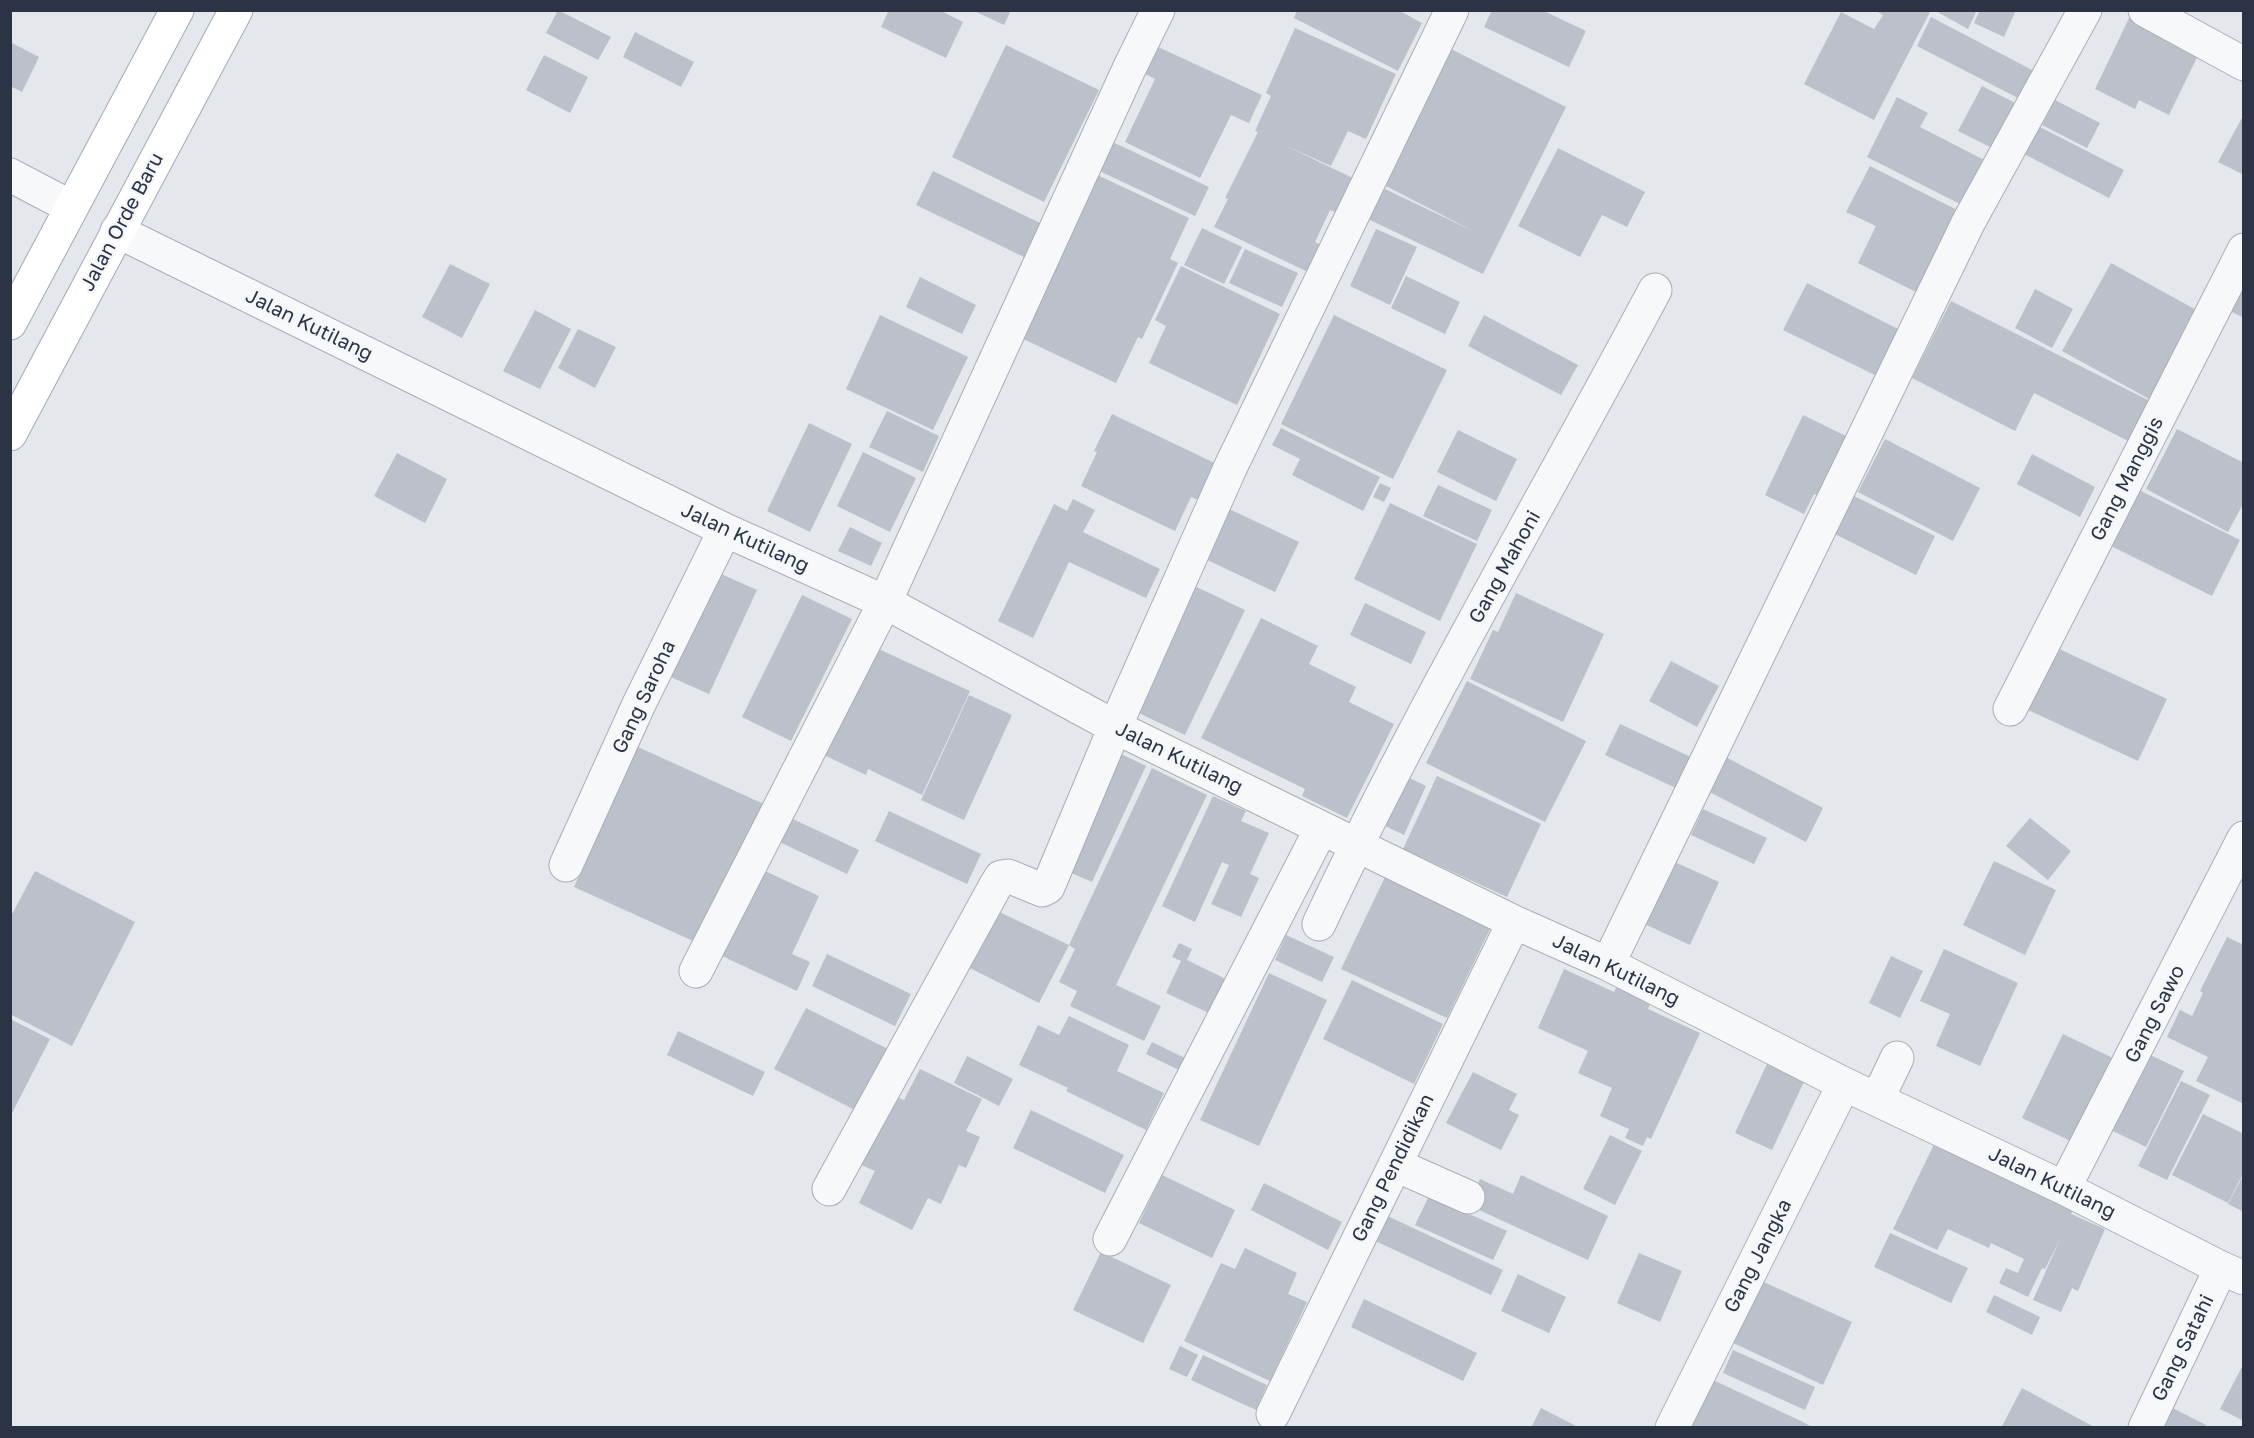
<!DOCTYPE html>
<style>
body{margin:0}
#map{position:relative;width:2254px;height:1438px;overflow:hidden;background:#e4e7ec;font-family:"Golos Text",sans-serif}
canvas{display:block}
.frame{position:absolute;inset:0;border:12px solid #2b3445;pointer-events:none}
</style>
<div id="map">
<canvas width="2254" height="1438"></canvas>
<div class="frame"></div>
</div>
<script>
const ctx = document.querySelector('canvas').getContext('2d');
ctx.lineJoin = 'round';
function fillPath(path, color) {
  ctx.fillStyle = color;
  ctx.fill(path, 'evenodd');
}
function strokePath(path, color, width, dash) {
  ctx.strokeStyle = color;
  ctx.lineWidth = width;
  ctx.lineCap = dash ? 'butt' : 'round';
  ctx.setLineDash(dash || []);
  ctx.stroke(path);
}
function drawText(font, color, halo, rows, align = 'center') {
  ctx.font = font + ' "Golos Text",sans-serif';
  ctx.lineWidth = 5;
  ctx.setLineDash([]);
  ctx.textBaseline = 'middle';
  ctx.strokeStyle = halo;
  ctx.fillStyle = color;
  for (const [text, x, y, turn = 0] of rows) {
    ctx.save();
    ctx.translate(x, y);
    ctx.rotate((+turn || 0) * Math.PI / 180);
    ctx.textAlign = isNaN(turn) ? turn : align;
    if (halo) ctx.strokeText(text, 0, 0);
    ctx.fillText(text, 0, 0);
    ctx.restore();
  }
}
const building = new Path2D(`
 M 558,10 L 611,37 L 598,60 L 546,33 Z
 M 889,10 L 939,10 L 963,22 L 946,58 L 881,27 Z
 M 972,10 L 1011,10 L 1004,25 Z
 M 1297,10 L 1398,10 L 1422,23 L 1398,71 L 1294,18 Z
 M 1492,10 L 1542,10 L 1586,31 L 1569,67 L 1484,27 Z
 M 1874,10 L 1931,10 L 1874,120 L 1804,84 L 1841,12 L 1874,29 L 1883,15 Z
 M 1940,10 L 1977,10 L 1968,29 L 1939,13 Z
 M 1980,10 L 2016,10 L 2004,37 L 1974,23 Z
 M 2133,10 L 2204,43 L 2169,115 L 2139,100 L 2135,109 L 2095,89 Z
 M 1931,17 L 2034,71 L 2020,99 L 1917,46 Z
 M 1295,28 L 1396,74 L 1366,139 L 1348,131 L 1331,166 L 1284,145 L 1355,179 L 1338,213 L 1330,210 L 1315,242 L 1321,245 L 1308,272 L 1214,227 L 1228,199 L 1225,198 L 1258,132 L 1255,131 L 1271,96 L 1266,93 Z
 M 635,32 L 694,62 L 681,87 L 623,57 Z
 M 10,42 L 39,57 L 22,92 L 10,86 Z
 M 1006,45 L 1099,90 L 1044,202 L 952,157 Z
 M 1156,46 L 1262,95 L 1249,123 L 1231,115 L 1200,178 L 1125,142 L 1155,79 L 1143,73 Z
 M 1449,48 L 1566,107 L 1483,274 L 1368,219 L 1383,188 L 1475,232 L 1380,183 Z
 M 544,55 L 588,77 L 570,113 L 526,90 Z
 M 1982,86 L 2017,104 L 1994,149 L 1958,131 Z
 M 1897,97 L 1928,113 L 1920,127 L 1988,162 L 1966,207 L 1867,157 Z
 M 2055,100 L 2100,123 L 2087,148 L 2042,125 Z
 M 2244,114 L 2244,175 L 2218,162 Z
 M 2038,126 L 2124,170 L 2109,198 L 2024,154 Z
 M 1106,139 L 1209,187 L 1195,216 L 1093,168 Z
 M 1558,148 L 1645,192 L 1627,227 L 1602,215 L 1580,257 L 1518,226 Z
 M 1870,166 L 1961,212 L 1920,294 L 1858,263 L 1876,226 L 1846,212 Z
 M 933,171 L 1040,223 L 1024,257 L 916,205 Z
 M 1093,173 L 1189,218 L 1170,259 L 1178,263 L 1142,339 L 1138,337 L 1116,383 L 1017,336 Z
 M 1202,228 L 1242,247 L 1224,284 L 1184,265 Z
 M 1376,229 L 1417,247 L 1390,305 L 1350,286 Z
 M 1245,249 L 1298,273 L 1282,307 L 1229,283 Z
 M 2111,263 L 2200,312 L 2151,400 L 2062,351 Z
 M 450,264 L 490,284 L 462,338 L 422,317 Z
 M 1181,266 L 1280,314 L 1237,405 L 1149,363 L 1166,326 L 1155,320 Z
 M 1406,276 L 1460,302 L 1445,334 L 1391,308 Z
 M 920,277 L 976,305 L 962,334 L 906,307 Z
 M 1807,283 L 1906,333 L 1883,379 L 1783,330 Z
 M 2237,287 L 2244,291 L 2244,318 L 2226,309 Z
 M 2035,289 L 2073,309 L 2052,348 L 2015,328 Z
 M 1951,301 L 2150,401 L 2130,442 L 2034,393 L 2015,431 L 1912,378 Z
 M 535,310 L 571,329 L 540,389 L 503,371 Z
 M 880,315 L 968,357 L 933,430 L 846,389 Z
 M 1334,315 L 1447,370 L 1393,479 L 1281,424 Z
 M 1484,315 L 1578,365 L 1561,395 L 1468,346 Z
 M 578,329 L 616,347 L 595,388 L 558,368 Z
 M 887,411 L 939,436 L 923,472 L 869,447 Z
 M 1112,414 L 1223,467 L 1206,503 L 1191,497 L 1175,531 L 1081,486 L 1097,452 L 1094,451 Z
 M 1803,415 L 1850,438 L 1821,497 L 1814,494 L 1804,514 L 1765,495 Z
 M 809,423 L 852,444 L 810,532 L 767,511 Z
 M 1281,428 L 1380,477 L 1363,511 L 1292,475 L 1300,459 L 1272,445 Z
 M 2177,429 L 2244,463 L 2244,502 L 2228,532 L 2146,489 Z
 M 1458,430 L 1517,459 L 1496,501 L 1437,472 Z
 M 1885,439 L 1980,488 L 1953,541 L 1858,492 Z
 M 863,452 L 916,478 L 890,532 L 837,506 Z
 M 397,453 L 447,479 L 425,523 L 374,496 Z
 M 2032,454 L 2095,487 L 2080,517 L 2017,484 Z
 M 1380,483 L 1391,488 L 1384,502 L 1373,497 Z
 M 1438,485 L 1492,510 L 1477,541 L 1423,516 Z
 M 2139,490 L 2240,540 L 2212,596 L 2111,546 Z
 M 1854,496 L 1935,536 L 1916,575 L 1835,534 Z
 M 1073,499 L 1095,510 L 1083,532 L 1160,569 L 1146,598 L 1069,562 L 1033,638 L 998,621 L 1054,504 L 1067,511 Z
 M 1390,503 L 1477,544 L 1440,621 L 1354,579 Z
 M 1225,507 L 1299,542 L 1275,592 L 1201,557 Z
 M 850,527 L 882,543 L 871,566 L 838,551 Z
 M 712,570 L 757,590 L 709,694 L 664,674 Z
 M 1184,581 L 1245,610 L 1185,735 L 1124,706 Z
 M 1516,593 L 1604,634 L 1563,722 L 1470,679 L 1493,630 L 1498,632 Z
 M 802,595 L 852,619 L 791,741 L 742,717 Z
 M 1365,603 L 1426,632 L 1411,664 L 1350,635 Z
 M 1261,618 L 1318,646 L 1309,664 L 1356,687 L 1349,702 L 1394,724 L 1347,818 L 1302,796 L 1305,789 L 1201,738 Z
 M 872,646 L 970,691 L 922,795 L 868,769 L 866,775 L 822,754 Z
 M 2055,647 L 2167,699 L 2138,761 L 2026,709 Z
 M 1671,661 L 1719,686 L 1697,727 L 1649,701 Z
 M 1467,681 L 1586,741 L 1545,822 L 1426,763 Z
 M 969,695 L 1012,715 L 964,820 L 921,800 Z
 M 1620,724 L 1693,758 L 1678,789 L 1605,755 Z
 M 638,747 L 766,805 L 702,945 L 574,887 Z
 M 1115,751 L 1146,766 L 1092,882 L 1060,868 Z
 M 1718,753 L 1823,808 L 1806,842 L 1700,787 Z
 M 1152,768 L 1207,795 L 1116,985 L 1161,1006 L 1144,1041 L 1070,1006 L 1077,991 L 1059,982 L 1075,949 L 1069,945 Z
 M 1397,772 L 1426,786 L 1404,835 L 1375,821 Z
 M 1437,776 L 1541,824 L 1507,897 L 1403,849 Z
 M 1213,796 L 1246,811 L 1241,821 L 1269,833 L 1250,874 L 1259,878 L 1241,917 L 1211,904 L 1229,865 L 1222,862 L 1195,922 L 1162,906 Z
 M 1703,809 L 1767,838 L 1754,864 L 1691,835 Z
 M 889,811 L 981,854 L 967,884 L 875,841 Z
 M 780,813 L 859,850 L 847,874 L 769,837 Z
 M 2030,818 L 2071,851 L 2048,880 L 2006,846 Z
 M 1668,859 L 1719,882 L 1690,945 L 1640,922 Z
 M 1994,861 L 2056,890 L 2025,955 L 1963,925 Z
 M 754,866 L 819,896 L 792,954 L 810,962 L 797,991 L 722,956 Z
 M 35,871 L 135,922 L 72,1046 L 10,1014 L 10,918 Z
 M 1385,877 L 1491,927 L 1447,1018 L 1341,969 Z
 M 995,910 L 1069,945 L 1039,1003 L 966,966 Z
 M 1286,935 L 1334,957 L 1322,982 L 1275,960 Z
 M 2227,937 L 2244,945 L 2244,1104 L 2196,1081 L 2208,1057 L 2167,1037 L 2180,1010 L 2192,1016 L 2203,993 L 2200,991 Z
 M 1179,943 L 1192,949 L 1187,960 L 1228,980 L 1211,1014 L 1166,993 L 1181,961 L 1172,957 Z
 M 1944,949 L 2018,983 L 1980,1066 L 1936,1046 L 1950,1014 L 1920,1001 Z
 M 827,954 L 911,994 L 895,1026 L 812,986 Z
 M 1891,956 L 1923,971 L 1900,1018 L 1869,1003 Z
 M 1564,969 L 1614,992 L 1617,986 L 1651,1002 L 1648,1009 L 1700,1033 L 1651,1139 L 1647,1137 L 1643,1146 L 1625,1138 L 1629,1129 L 1600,1116 L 1612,1088 L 1578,1073 L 1588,1051 L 1538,1028 Z
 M 1269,973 L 1327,1000 L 1259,1146 L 1200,1120 Z
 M 1352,980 L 1443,1024 L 1414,1084 L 1323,1039 Z
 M 806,1008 L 890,1050 L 859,1112 L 774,1069 Z
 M 1069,1016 L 1129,1045 L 1117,1071 L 1164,1093 L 1146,1130 L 1066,1091 L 1068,1088 L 1019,1065 L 1038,1025 L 1059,1035 Z
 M 10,1019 L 50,1039 L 10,1117 Z
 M 678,1031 L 765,1072 L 753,1096 L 667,1055 Z
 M 2063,1034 L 2117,1060 L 2077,1144 L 2022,1118 Z
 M 1152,1042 L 1185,1058 L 1179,1070 L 1146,1054 Z
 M 1773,1051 L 1810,1069 L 1772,1150 L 1735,1133 Z
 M 2146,1053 L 2184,1071 L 2146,1147 L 2107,1128 Z
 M 967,1056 L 1013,1079 L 999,1106 L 954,1083 Z
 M 920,1069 L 982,1099 L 966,1131 L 980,1137 L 966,1168 L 959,1165 L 941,1204 L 928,1198 L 912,1230 L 859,1203 L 875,1171 L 850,1160 L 884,1091 L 904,1100 Z
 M 1473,1072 L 1517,1094 L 1509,1110 L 1519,1115 L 1501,1150 L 1446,1123 Z
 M 2181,1081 L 2210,1095 L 2167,1180 L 2138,1166 Z
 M 1031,1110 L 1124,1155 L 1105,1193 L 1013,1148 Z
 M 2203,1114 L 2244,1134 L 2244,1172 L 2228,1203 L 2172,1175 Z
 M 1939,1134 L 2075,1206 L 2071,1214 L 2105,1229 L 2078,1291 L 2072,1288 L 2061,1312 L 2033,1300 L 2061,1237 L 2045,1269 L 2042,1268 L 2028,1297 L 1999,1283 L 2006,1268 L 2018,1273 L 2024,1259 L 1991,1243 L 1989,1248 L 1948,1229 L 1937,1250 L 1893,1229 Z
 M 1610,1135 L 1642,1151 L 1615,1205 L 1583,1189 Z
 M 2244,1174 L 2244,1212 L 2228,1204 Z
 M 1162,1175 L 1235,1210 L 1212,1258 L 1139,1223 Z
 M 1521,1175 L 1608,1216 L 1588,1260 L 1468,1205 L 1480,1179 L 1513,1194 Z
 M 1264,1183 L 1342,1222 L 1328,1250 L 1251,1210 Z
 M 1429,1196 L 1507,1231 L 1493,1260 L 1415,1225 Z
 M 1381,1213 L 1503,1270 L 1491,1295 L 1369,1238 Z
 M 1890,1233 L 1968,1268 L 1951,1303 L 1874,1267 Z
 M 1245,1248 L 1297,1273 L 1288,1294 L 1307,1302 L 1270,1381 L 1184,1341 L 1221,1263 L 1235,1269 Z
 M 1101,1252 L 1171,1285 L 1143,1343 L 1073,1310 Z
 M 1639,1253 L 1682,1271 L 1660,1322 L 1617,1303 Z
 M 1518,1274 L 1566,1297 L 1549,1333 L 1501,1311 Z
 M 1757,1279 L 1852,1322 L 1823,1385 L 1729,1341 Z
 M 1994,1295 L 2040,1317 L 2032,1335 L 1986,1312 Z
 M 1364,1299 L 1477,1353 L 1463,1381 L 1351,1327 Z
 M 1180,1346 L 1198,1355 L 1187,1377 L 1169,1369 Z
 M 1733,1350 L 1815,1387 L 1805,1410 L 1723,1373 Z
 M 1203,1355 L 1267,1385 L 1256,1410 L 1191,1380 Z
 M 2244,1363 L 2244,1421 L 2220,1409 Z
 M 1713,1380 L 1801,1421 L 1814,1428 L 1697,1428 L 1692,1425 Z
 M 2022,1388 L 2096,1428 L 2001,1428 Z
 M 2159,1401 L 2206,1425 L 2205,1428 L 2145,1428 Z
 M 1541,1408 L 1580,1428 L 1531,1428 Z`);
const minor = new Path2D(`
 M 2145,10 L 2244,64
 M 10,175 L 71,207
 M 117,231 L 725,530 L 885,602 L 1115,727 L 1514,922 L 1608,964 L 1844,1084 L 2064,1188 L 2221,1268 L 2244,1278
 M 2010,709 L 2244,250
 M 566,865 L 639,704 L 725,530
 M 1319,924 C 1420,708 1543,501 1655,290
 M 1608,964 L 1968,223 L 2085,10
 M 696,971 L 885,602 L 1129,69 L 1158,10
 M 1878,1098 L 1897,1058
 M 1396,1165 L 1468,1197
 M 2064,1188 L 2244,838
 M 829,1189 L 996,885 L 1001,877 L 1008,876 L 1042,890 L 1048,887 L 1115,727 L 1231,466 L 1452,10
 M 1110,1239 L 1321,829
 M 1273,1414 L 1514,922
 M 1672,1428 L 1844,1084
 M 2145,1428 L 2221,1268`);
const major = new Path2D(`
 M 10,323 L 177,10
 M 10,434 L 236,10`);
const streetNames = [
 ["Jalan Orde Baru",122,222,-62],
 ["Jalan Kutilang",309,325,26],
 ["Gang Manggis",2127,479,-63],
 ["Jalan Kutilang",745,538,25],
 ["Gang Mahoni",1505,567,-61],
 ["Gang Saroha",644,697,-65],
 ["Jalan Kutilang",1179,758,26],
 ["Jalan Kutilang",1616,970,26],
 ["Gang Sawo",2155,1014,-63],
 ["Gang Pendidikan",1393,1168,-64],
 ["Jalan Kutilang",2052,1183,26],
 ["Gang Jangka",1758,1256,-63],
 ["Gang Satahi",2183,1348,-64]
];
fillPath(building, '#bbc0ca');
strokePath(minor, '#a9aeb7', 35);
strokePath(major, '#a3abb8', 35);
strokePath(minor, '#f7f8fa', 33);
strokePath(major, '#fff', 33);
drawText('20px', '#2b3445', '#f4f6f9', streetNames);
</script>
